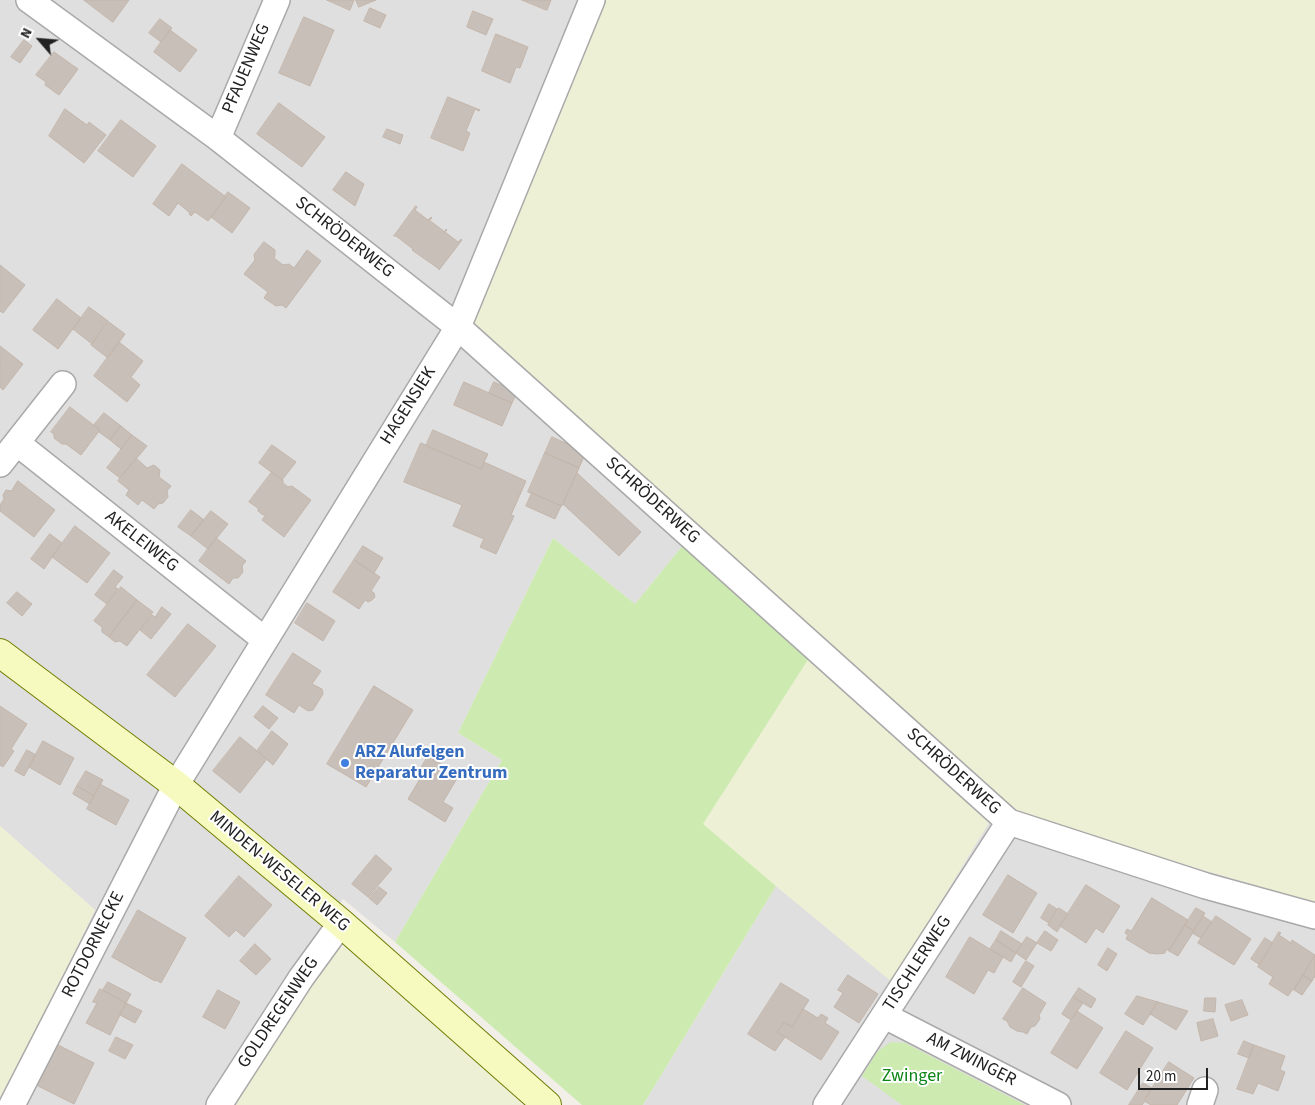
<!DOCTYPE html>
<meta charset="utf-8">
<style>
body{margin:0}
#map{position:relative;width:1315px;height:1105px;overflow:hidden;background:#f2efe9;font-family:"Source Sans 3",sans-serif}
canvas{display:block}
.north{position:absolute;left:15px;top:15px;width:50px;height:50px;-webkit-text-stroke:4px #fff;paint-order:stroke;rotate:297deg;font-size:14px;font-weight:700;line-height:20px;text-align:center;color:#222}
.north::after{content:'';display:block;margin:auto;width:18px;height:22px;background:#222;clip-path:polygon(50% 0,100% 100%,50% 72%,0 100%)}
.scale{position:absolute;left:1138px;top:1068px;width:70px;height:22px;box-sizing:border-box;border:2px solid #222;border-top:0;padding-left:6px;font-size:15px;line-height:18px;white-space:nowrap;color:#222;-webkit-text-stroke:4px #fff;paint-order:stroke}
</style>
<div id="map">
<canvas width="1315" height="1105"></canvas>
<div class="north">N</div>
<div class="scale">20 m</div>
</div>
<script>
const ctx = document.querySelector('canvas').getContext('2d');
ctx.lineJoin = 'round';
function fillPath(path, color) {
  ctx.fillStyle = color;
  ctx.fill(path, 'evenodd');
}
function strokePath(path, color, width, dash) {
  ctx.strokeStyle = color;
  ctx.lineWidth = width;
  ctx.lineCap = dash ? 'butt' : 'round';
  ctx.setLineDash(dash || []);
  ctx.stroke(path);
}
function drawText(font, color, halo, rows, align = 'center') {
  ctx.font = font + ' "Source Sans 3",sans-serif';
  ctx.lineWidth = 4;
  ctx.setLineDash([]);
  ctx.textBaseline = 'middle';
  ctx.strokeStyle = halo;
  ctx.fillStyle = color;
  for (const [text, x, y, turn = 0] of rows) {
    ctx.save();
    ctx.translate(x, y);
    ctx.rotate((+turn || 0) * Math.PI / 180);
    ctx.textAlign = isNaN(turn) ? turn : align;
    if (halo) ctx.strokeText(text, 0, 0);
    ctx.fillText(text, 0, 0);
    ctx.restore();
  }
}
const residential = new Path2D(`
 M 0,0 L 602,0 L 468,321 L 688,539 L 635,604 L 553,538 L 458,733 L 502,760 L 395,942 L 343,899 L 316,939 L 210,1105 L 0,1105 L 95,910 L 0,826 Z
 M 1008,812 L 1315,903 L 1315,1105 L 643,1105 L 776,886 L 892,981 L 988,824 Z`);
const farmland = new Path2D(`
 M 602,0 L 1315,0 L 1315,903 L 1008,812 L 699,526 L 468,321 Z
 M 811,655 L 978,808 L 988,824 L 892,982 L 776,886 L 703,824 Z
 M 0,826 L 95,910 L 0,1104 Z
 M 346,946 L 525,1105 L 229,1105 L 325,954 Z`);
const grass = new Path2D(`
 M 553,538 L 635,604 L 688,539 L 811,655 L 703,824 L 776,886 L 643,1105 L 582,1105 L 395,942 L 502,760 L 458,733 Z
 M 891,1042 L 905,1043 L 1025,1105 L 902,1105 L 862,1076 L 878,1051 Z`);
const building = new Path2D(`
 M 84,0 L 129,0 L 113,22 Z
 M 327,0 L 354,0 L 350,10 Z
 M 356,0 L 376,0 L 359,7 Z
 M 522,0 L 551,0 L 547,10 Z
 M 370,8 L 386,15 L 380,28 L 364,21 Z
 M 473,11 L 493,19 L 486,35 L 467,27 Z
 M 304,17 L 334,30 L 310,86 L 279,73 Z
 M 160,19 L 172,28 L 161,42 L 149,33 Z
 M 170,30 L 197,50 L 180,72 L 154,52 Z
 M 496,34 L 528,47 L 520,68 L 516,67 L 510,83 L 482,71 Z
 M 24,40 L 32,46 L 20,63 L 11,57 Z
 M 54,52 L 78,69 L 59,95 L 45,85 L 46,82 L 36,75 Z
 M 448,97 L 480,110 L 479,111 L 475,109 L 466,131 L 470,133 L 463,151 L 431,138 Z
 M 279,103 L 325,137 L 302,167 L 257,134 Z
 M 65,109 L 87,125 L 89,122 L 106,135 L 84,163 L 49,136 Z
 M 121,120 L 156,146 L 133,177 L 98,151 Z
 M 387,129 L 403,135 L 400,144 L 383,137 Z
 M 182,164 L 226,197 L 208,221 L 195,212 L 191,216 L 189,214 L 190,213 L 178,203 L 169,216 L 153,204 Z
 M 346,172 L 364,184 L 355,206 L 333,190 Z
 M 228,192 L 250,208 L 232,233 L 211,217 L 226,197 L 225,196 Z
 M 416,206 L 417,207 L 415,210 L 428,220 L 431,217 L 432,218 L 429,220 L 445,232 L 446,229 L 447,230 L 445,232 L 458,242 L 461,239 L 462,240 L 439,270 L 439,269 L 412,250 L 413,249 L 396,236 L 394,236 Z
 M 264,242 L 275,250 L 275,255 L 274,258 L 283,265 L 289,264 L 294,268 L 307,250 L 321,261 L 286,308 L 282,305 L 276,306 L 264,298 L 268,292 L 244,274 L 255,260 L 254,255 Z
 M 0,265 L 25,285 L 3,313 L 0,311 Z
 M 57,299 L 81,318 L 58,349 L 33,330 Z
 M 89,307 L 108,321 L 92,344 L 73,329 Z
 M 109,322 L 125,334 L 108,358 L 91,345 Z
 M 119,342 L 143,361 L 131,377 L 140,385 L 127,402 L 94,376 Z
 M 0,346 L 23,364 L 3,390 L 0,387 Z
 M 464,382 L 512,403 L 502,426 L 454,405 Z
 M 494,382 L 517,392 L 512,403 L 489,393 Z
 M 70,407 L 100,430 L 81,455 L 66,444 L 62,444 L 54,438 L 54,434 L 51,432 Z
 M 104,413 L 121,426 L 110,440 L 99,432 L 100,430 L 94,425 Z
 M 121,426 L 132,435 L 121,449 L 110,440 Z
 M 433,430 L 488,454 L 481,469 L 426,446 Z
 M 132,435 L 147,446 L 120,478 L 107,468 Z
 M 552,437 L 586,452 L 579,468 L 545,453 Z
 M 421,443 L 481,469 L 484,462 L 526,481 L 511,515 L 514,516 L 496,554 L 480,547 L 484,539 L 453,526 L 462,505 L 404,482 Z
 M 272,445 L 296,462 L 282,480 L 259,463 Z
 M 545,453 L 579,468 L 562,506 L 528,492 Z
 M 136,458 L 147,468 L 154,465 L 160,470 L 159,477 L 171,486 L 167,491 L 168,497 L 163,503 L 158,504 L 154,509 L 142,500 L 138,505 L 126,495 L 129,490 L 118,481 Z
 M 272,472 L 283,480 L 283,483 L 288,487 L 292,486 L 311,500 L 284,537 L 262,520 L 266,514 L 263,515 L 258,511 L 258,508 L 249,502 Z
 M 577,473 L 641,532 L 619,556 L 563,504 Z
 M 18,481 L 55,510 L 34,537 L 0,511 L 0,505 L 4,499 L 3,495 L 6,490 L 11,491 Z
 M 532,493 L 561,506 L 555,519 L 526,506 Z
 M 191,510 L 204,520 L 191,536 L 178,527 Z
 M 211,511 L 228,524 L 208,549 L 191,536 Z
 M 75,526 L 110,553 L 87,583 L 52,557 Z
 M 50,534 L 62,543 L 44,569 L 31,559 Z
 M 216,538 L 246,561 L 242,566 L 243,572 L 238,578 L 233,578 L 229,584 L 199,561 Z
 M 363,546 L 383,558 L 374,573 L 354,560 Z
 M 354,560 L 380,577 L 371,591 L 374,593 L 375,597 L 372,600 L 368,602 L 365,600 L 359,609 L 333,592 Z
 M 114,570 L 123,577 L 115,587 L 118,589 L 107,604 L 95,595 Z
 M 121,587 L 137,600 L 109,637 L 102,632 L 102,627 L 94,621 Z
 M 17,592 L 32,604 L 22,616 L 7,603 Z
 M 137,600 L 153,612 L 127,646 L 120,641 L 115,642 L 109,637 Z
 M 307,603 L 335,621 L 323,641 L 295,623 Z
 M 162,607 L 171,614 L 151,639 L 140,630 L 152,615 L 155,617 Z
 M 188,624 L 216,646 L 175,697 L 147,675 Z
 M 293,653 L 321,671 L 312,684 L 322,689 L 323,694 L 313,710 L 308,711 L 299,705 L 294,713 L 266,695 Z
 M 374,686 L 413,710 L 366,787 L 327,764 Z
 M 0,706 L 27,724 L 11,749 L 14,751 L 3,767 L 0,765 Z
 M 263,706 L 278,718 L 269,729 L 254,717 Z
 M 272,731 L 288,744 L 273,765 L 257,751 Z
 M 240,737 L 267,759 L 240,793 L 213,771 Z
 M 43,741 L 74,758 L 60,785 L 29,767 Z
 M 27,750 L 36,755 L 24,776 L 15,771 Z
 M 428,756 L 459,775 L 443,802 L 453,808 L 445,822 L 408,799 L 421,777 L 417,775 Z
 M 86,771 L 103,780 L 94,796 L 77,786 Z
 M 100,784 L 129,800 L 116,825 L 87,809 Z
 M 77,786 L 94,796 L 90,804 L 73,794 Z
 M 376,855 L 392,869 L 368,897 L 352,884 Z
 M 1008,875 L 1037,893 L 1013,933 L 983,915 Z
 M 239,876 L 272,905 L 244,937 L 236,930 L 229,937 L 205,916 Z
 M 1086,885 L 1120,906 L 1103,933 L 1096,928 L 1086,943 L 1060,926 Z
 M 379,887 L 387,893 L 377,905 L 369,898 Z
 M 1152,898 L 1188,920 L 1169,951 L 1166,949 L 1165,953 L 1157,954 L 1149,953 L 1126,939 L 1128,935 L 1125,933 L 1127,929 L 1131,931 Z
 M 1049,904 L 1057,909 L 1049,923 L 1041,918 Z
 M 1059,908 L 1068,914 L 1057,932 L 1048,925 Z
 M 1196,908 L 1205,913 L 1194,931 L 1185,925 Z
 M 138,910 L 186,938 L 161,983 L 156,980 L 155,981 L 112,957 Z
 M 1203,916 L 1212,922 L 1201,938 L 1192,933 Z
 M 1216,916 L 1251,939 L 1234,965 L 1198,943 Z
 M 1185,925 L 1194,931 L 1178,956 L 1169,951 Z
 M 1001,931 L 1022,944 L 1016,953 L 996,940 Z
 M 1045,931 L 1058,940 L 1051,951 L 1037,943 Z
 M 1279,932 L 1281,933 L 1279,935 L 1291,943 L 1292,940 L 1315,955 L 1294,990 L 1293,989 L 1288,996 L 1269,984 L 1273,977 L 1258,967 Z
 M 970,937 L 1003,957 L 994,973 L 988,970 L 974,994 L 946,977 Z
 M 1027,937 L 1037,943 L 1026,960 L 1016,953 Z
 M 1265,938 L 1273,943 L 1260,965 L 1251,959 Z
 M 996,940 L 1016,953 L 1011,962 L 990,949 Z
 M 255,944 L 271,959 L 256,975 L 240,961 Z
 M 1108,948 L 1117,954 L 1107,971 L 1098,965 Z
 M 1315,956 L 1315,976 L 1312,981 L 1303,975 Z
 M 1026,961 L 1034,966 L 1021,987 L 1013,982 Z
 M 848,975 L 878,994 L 859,1023 L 834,1007 L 843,993 L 838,990 Z
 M 1303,975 L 1312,981 L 1302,995 L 1294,990 Z
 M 108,982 L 131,994 L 126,1003 L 103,990 Z
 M 781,983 L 809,1000 L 792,1027 L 784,1022 L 777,1032 L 785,1037 L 775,1051 L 748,1034 Z
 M 1023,988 L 1046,1003 L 1039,1015 L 1040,1019 L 1035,1026 L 1031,1027 L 1027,1034 L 1023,1032 L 1017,1031 L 1010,1027 L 1007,1021 L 1003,1019 Z
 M 1079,988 L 1096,999 L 1091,1008 L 1073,997 Z
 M 100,989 L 126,1003 L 110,1035 L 86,1023 L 97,1003 L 93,1002 Z
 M 218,990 L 240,1002 L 225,1029 L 203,1017 Z
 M 1137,996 L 1158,1002 L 1143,1025 L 1125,1014 Z
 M 1073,997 L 1083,1003 L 1071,1020 L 1062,1014 Z
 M 1205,998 L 1216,998 L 1215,1012 L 1204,1011 Z
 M 1242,1000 L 1248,1015 L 1231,1021 L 1225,1005 Z
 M 1158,1002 L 1188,1011 L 1176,1030 L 1150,1014 Z
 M 126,1003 L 142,1011 L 135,1023 L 120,1015 Z
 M 803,1009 L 818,1018 L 821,1014 L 828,1018 L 825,1023 L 839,1032 L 821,1060 L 777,1032 L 784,1022 L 792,1027 Z
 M 1077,1011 L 1103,1028 L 1077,1069 L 1051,1053 Z
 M 1213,1019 L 1218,1036 L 1201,1041 L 1197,1023 Z
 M 1126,1031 L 1153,1048 L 1127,1090 L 1100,1073 Z
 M 116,1037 L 133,1045 L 125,1059 L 109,1051 Z
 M 1244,1041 L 1254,1045 L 1249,1058 L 1238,1054 Z
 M 58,1045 L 94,1063 L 74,1104 L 38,1086 Z
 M 1254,1045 L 1285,1056 L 1280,1070 L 1285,1072 L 1278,1091 L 1258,1083 L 1253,1094 L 1237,1089 Z
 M 1169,1062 L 1194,1078 L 1177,1105 L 1151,1105 L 1144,1101 Z
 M 1143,1083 L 1152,1088 L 1145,1101 L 1142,1105 L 1129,1105 Z`);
const street = new Path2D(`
 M 29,0 L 218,138 L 458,327 L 1009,822 L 1206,886 L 1315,916
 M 218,138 L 277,0
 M 17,443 L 265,640
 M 0,464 L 63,384
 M 885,1016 L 1058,1105
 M 12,1105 L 176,785 L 458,327 L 592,0
 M 219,1105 L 301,978 L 341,923
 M 826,1105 L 1009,822
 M 1200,1105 L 1205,1090`);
const secondary = new Path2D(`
 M 0,653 L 176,785 L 341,923 L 547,1105`);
const markers = [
 [345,763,5,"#3f7fe0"]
];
const streetNames = [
 ["PFAUENWEG",247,69,-67],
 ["SCHRÖDERWEG",344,238,38],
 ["HAGENSIEK",409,406,-58],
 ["SCHRÖDERWEG",652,501,42],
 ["AKELEIWEG",141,542,38],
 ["SCHRÖDERWEG",953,772,42],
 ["MINDEN-WESELER WEG",279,872,40],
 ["ROTDORNECKE",94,945,-63],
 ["TISCHLERWEG",918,964,-57],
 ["GOLDREGENWEG",279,1013,-56],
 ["AM ZWINGER",971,1060,27]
];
const shopNames = [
 ["ARZ Alufelgen",355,753],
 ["Reparatur Zentrum",355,774]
];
const parkNames = [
 ["Zwinger",912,1077]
];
fillPath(residential, '#e0dfdf');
fillPath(farmland, '#eef0d5');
fillPath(grass, '#cdebb0');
fillPath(building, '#c7bfb8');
strokePath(building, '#c4b6ab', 1);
strokePath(street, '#a9a9a9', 28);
strokePath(secondary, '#707d05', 30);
strokePath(street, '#fff', 25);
strokePath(secondary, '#f7fabf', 28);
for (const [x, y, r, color] of markers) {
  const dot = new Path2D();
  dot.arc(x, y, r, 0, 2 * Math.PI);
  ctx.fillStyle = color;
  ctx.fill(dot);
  strokePath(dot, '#fff', 2);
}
drawText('18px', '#222', '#fff', streetNames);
drawText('bold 18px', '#366cbe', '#fff', shopNames, 'left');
drawText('18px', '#0c8416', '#fff', parkNames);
</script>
